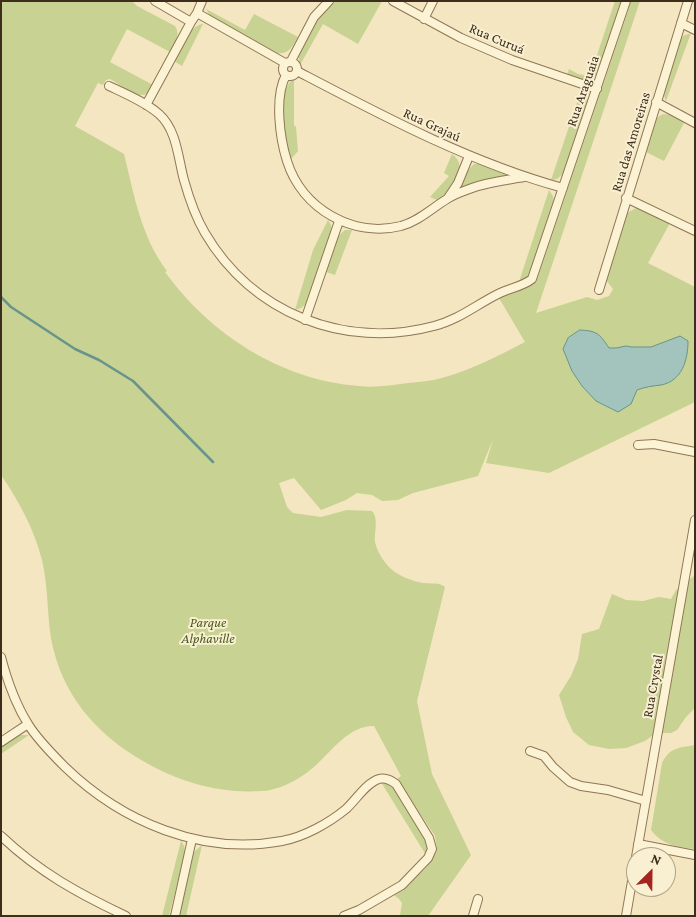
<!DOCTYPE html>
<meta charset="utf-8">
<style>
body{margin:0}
#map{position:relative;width:696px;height:917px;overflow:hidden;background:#f3e6c0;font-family:"Crimson Pro",serif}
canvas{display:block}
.frame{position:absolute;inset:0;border:2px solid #3c2d1c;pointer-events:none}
.north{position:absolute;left:626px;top:847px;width:50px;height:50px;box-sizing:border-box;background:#f9efd1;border:1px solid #ada189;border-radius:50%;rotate:23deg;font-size:14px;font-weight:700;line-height:20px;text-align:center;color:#3c2d1c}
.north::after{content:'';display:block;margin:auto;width:18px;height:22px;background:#a4241f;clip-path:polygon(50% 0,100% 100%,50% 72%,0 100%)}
</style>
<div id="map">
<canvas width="696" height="917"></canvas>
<div class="frame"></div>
<div class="north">N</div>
</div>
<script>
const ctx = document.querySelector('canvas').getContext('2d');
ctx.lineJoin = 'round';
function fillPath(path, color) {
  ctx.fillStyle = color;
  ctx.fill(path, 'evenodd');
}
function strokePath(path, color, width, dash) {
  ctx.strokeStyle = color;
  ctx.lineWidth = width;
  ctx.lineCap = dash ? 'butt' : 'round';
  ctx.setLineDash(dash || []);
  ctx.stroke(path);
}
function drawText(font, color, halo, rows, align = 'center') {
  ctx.font = font + ' "Crimson Pro",serif';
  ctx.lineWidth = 4;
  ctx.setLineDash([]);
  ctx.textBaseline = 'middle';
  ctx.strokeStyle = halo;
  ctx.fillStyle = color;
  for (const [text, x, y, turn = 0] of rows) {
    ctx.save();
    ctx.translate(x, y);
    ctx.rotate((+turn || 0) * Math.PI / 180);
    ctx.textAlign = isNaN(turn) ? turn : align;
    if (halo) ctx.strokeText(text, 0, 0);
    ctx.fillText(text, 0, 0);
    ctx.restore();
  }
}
const green = new Path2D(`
 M 1,1 L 132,1 L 137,6 L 175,26 C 181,35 175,43 170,52 L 127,29 L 110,62 L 153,85 L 147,94 C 131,99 123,85 110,79 L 106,80 L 103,85 L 98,83 L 75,126 L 124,154 C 134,194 141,237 167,271 L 165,272 C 211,335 281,380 359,386 C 375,388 392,385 408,383 C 419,382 431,381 442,378 C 471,370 498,356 525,342 L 499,298 C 512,290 529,291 538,277 L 628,11 L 630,1 L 640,1 L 536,313 L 587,297 L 597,300 L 609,296 L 613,289 L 606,280 L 627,213 L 638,207 L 670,223 L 648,263 L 695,287 L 695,402 L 549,473 L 486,463 L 493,439 L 478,476 L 413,493 L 398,500 L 382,501 L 372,495 L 357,493 L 346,500 L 321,510 L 294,478 L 279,483 L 287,507 L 293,513 L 321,517 L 347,510 L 372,511 C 379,519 374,532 375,542 C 377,551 382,559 388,566 C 396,575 411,581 423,583 C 430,584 440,582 445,587 L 417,701 L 432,774 L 471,855 L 428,916 L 400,916 L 402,903 L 399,899 L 394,895 L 425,869 L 432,860 L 437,850 L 435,836 L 397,779 L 401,776 L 374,726 C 348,726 333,750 316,765 C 302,778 281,790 262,791 C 220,794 179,782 143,761 C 96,734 61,694 51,638 C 47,612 48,585 42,560 C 34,529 19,501 1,475 Z
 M 335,1 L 382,1 L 358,44 L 323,24 L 300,65 L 298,55 L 317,18 Z
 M 615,1 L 622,1 L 621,7 L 597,74 C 588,84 578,79 567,75 L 569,69 L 578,74 L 590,76 Z
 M 206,9 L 245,30 L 254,14 L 298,37 C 292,47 289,55 276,53 L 212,19 Z
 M 203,24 L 182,66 L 174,61 C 181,49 188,26 203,24 Z
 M 691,33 L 666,101 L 663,93 L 678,42 L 683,36 Z
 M 294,78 L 294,125 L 296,127 L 298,151 L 291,159 C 285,141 275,91 294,78 Z
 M 582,88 L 586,92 L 588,101 L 564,173 L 557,179 L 551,180 Z
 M 663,114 L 673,115 L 685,121 L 664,161 L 644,151 L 655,119 Z
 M 452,154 C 471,168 450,189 439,201 L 430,197 L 449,176 L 444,173 Z
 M 474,164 L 480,164 L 505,173 L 506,176 L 455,192 C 463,184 465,171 474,164 Z
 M 549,190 L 553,196 L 554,203 L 529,276 L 519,282 Z
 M 328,220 L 331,225 L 331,232 L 308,302 L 301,308 L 295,310 L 313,250 Z
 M 345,230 L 352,230 L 335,275 L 326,272 C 330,258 333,238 345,230 Z
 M 694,576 L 695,708 L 686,717 L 677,730 L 671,733 L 656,733 L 645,741 L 626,748 L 609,749 L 589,745 L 573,732 L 566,717 L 559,695 L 571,676 L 578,659 L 582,634 L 599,629 L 612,594 L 626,600 L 643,601 L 659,597 L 671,599 L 676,590 Z
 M 20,735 L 29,735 L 1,754 L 1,747 Z
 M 695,745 L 695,849 C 679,848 661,844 651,830 L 662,763 C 670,747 679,748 695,745 Z
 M 381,782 L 387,783 L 394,788 L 428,843 L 429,849 L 426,855 Z
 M 181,841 L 184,846 L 185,853 L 169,916 L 162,916 Z
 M 202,845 L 186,916 L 179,916 L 194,852 Z`);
const water = new Path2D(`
 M 580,330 C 597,331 599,333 609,348 L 616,348 L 626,346 L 632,347 L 651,347 L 680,336 L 688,341 C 688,360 682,381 661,385 C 652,386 645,387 637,390 L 631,404 L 618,412 L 596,401 L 582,386 L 572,371 L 563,349 L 568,338 Z`);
const stream = new Path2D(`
 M 1,297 L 11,307 L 75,349 L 99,360 L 133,381 L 213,462`);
const street = new Path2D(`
 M 155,1 L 191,22
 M 393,1 L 461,38 L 512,60 L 597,89
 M 197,13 L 285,63
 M 424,19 L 433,1
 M 681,23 L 695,30
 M 291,61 L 314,17 L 329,1
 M283 69a7 7 0 1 1 14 0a7 7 0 1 1-14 0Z
 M 297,71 C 383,116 469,162 563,188
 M 286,75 C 274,97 280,139 287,161 C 302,209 353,238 401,226 C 419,221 432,208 447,199 C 454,194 464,191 472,188 C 488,182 507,180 524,177
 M 109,86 C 126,94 145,102 159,114 C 177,130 178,158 184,180 C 189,198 195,216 205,233 C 252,313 344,350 434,326 C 458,320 476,305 498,294 C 509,288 522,287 532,279 L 626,1
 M 656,102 L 695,123
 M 146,105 L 191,22 L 197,13 L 202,1
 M 448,198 L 458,183 L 469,156
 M 626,198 L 695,231
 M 599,290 L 688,1
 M 305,320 L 339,221
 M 638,445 L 654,444 L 695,452
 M 1,657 C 7,680 15,703 28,724 C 37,739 52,754 65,767 C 122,822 202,856 282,841 C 304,837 329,823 346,809 C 356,800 366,783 379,779 C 386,777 392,781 396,784 L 429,838 L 432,849 L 428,858 L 402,885 L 359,910 L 344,916
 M 1,742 L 28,724
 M 530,751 L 544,756 L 553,767 L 570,782 L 581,786 L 608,790 L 646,801
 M 1,836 C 39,872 79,894 126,916
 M 638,844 L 695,855
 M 636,857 L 695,520
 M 175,916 L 192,839
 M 473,916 L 478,899
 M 626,916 L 636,858`);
const streetNames = [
 ["Rua Curuá",497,39,23],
 ["Rua Araguaia",583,91,-71],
 ["Rua Grajaú",432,125,25],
 ["Rua das Amoreiras",631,142,-73],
 ["Rua Crystal",653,686,-80]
];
const parkNames = [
 ["Parque",208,623],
 ["Alphaville",208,639]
];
fillPath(green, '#c8d293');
fillPath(water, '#a3c4bc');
strokePath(water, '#69948b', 1);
strokePath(stream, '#69948b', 2.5);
strokePath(street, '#8e7656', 10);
strokePath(street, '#fcf2d4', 8);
drawText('14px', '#3c2d1c', '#f9efd1', streetNames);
drawText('italic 14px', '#495b20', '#f9efd1', parkNames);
</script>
